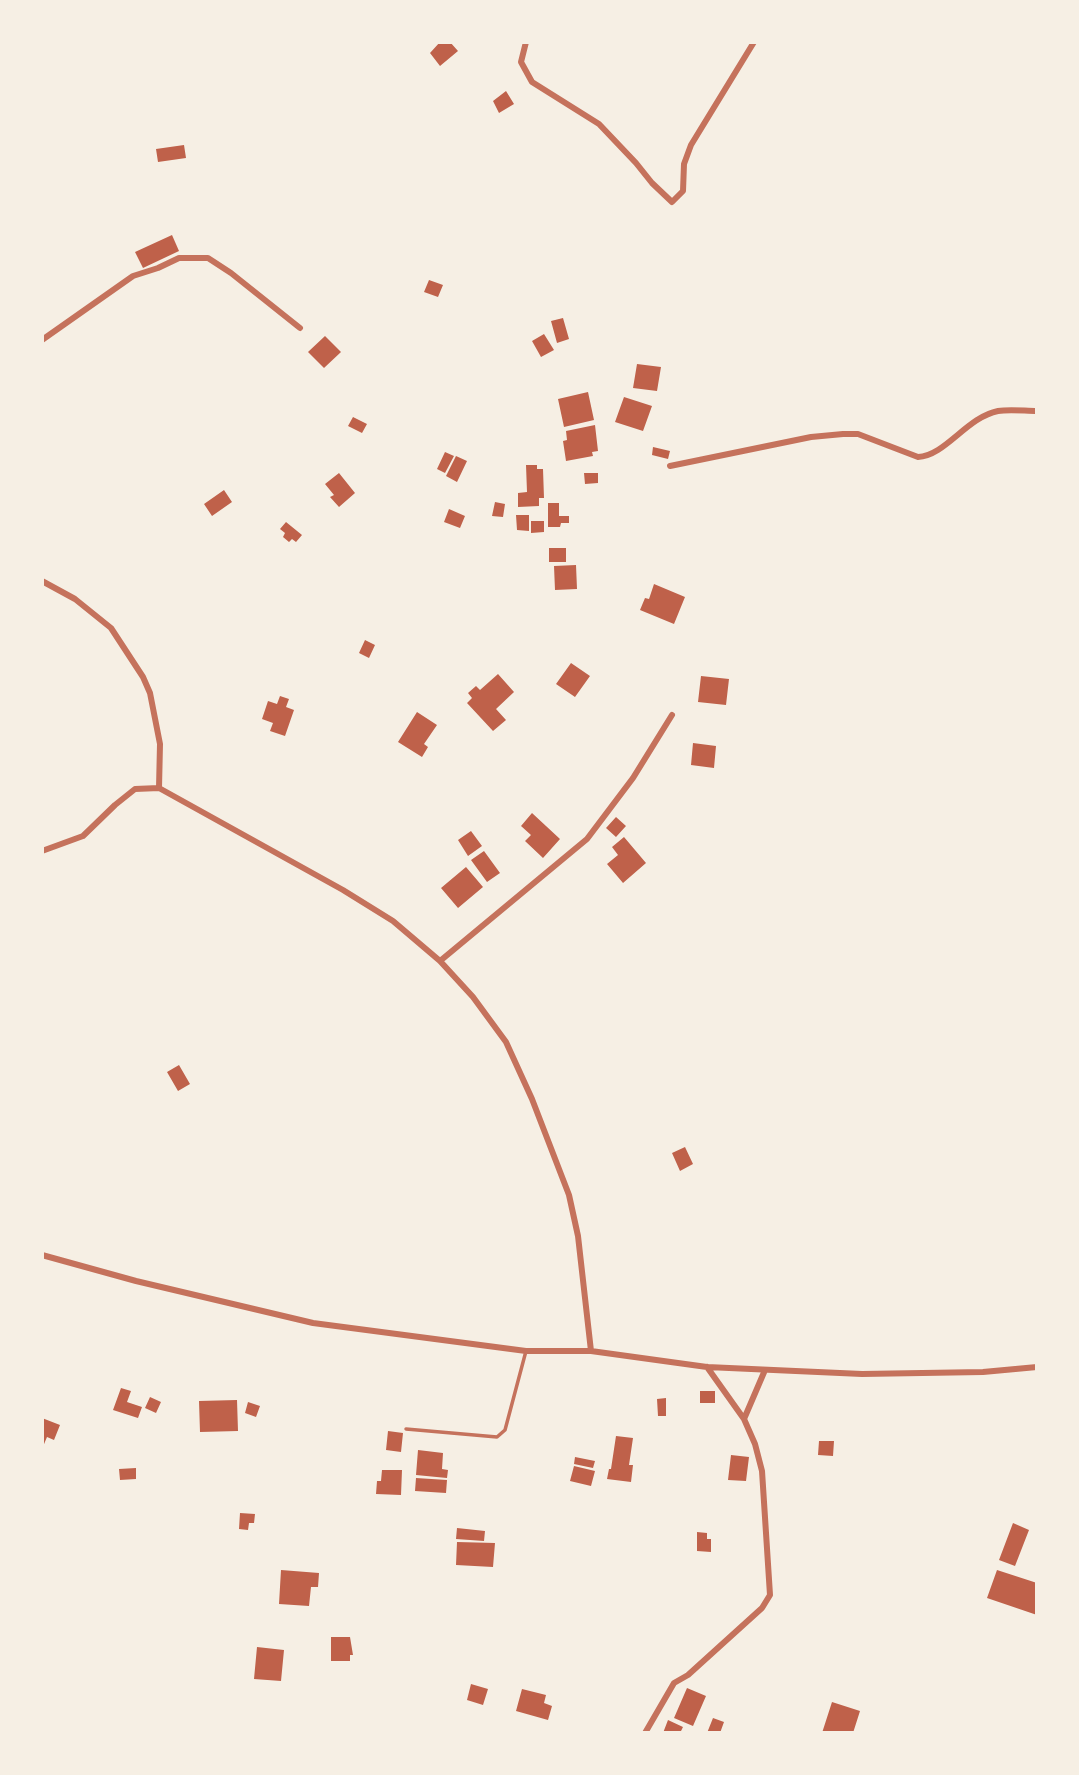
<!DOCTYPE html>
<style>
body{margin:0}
#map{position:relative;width:1079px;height:1775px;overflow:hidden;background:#f6efe4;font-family:"Asap Condensed",sans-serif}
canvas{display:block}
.frame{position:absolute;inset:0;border:44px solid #f6efe4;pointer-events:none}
</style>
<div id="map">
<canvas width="1079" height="1775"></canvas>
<div class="frame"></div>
</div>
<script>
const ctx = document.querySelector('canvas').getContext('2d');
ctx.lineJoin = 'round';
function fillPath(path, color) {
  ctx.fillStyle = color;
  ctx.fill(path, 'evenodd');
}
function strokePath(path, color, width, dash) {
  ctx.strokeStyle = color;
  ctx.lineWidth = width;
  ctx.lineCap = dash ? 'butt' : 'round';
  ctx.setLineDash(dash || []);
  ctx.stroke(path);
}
const building = new Path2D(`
 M 440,42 L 450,42 L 458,51 L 440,66 L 430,53 Z
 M 506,91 L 514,104 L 499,113 L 493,101 Z
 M 184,145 L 186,158 L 158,162 L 156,149 Z
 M 172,235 L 179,251 L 143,268 L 135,252 Z
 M 429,280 L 443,285 L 438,297 L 424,292 Z
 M 563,318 L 569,339 L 557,343 L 551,321 Z
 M 544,334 L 554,350 L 541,357 L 532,341 Z
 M 325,336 L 341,352 L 324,368 L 308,352 Z
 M 637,364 L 661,367 L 657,391 L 633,388 Z
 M 588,392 L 594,420 L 564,427 L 558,399 Z
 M 624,397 L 652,406 L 643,431 L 615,422 Z
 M 353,417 L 367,424 L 362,433 L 348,426 Z
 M 595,425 L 598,451 L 592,452 L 593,456 L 566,461 L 563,441 L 567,440 L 566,431 Z
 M 653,447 L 670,451 L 668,459 L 652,455 Z
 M 445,452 L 454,456 L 445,473 L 437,469 Z
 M 456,456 L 467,461 L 457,482 L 446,476 Z
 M 526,465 L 537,465 L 537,469 L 543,469 L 544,498 L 539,498 L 539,506 L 518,507 L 518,493 L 527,492 Z
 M 339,473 L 355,493 L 339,507 L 330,497 L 334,495 L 325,484 Z
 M 584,473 L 598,473 L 598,483 L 585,484 Z
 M 224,490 L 232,502 L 212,516 L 204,504 Z
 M 495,502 L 505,504 L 503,517 L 492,516 Z
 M 548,503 L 559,503 L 559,516 L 569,516 L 569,523 L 561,523 L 560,527 L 548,527 Z
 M 449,509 L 465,516 L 460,528 L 444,522 Z
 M 516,515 L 529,515 L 529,531 L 517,530 Z
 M 531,521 L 544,521 L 544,532 L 531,533 Z
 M 286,522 L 302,535 L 296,542 L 292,539 L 289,542 L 283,537 L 285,533 L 280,529 Z
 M 549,548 L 566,548 L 566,562 L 549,562 Z
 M 576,565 L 577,589 L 555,590 L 554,566 Z
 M 654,584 L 685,597 L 674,624 L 640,610 L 645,598 L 649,599 Z
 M 365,640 L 375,645 L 369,658 L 359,653 Z
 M 571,663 L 590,676 L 575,697 L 556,684 Z
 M 498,674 L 514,692 L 496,709 L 506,720 L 493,731 L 467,703 L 472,698 L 468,693 L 476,686 L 480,690 Z
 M 701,676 L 729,679 L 726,705 L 698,702 Z
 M 280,696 L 289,699 L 286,707 L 294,710 L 285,736 L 270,731 L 273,723 L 262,719 L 268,701 L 277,704 Z
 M 417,712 L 437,725 L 424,744 L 428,747 L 422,757 L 398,742 Z
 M 693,743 L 716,746 L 714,768 L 691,765 Z
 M 532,813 L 560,839 L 543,858 L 525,841 L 531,835 L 521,826 Z
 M 616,817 L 626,826 L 616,837 L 606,828 Z
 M 471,831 L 482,846 L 468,856 L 458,840 Z
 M 624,837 L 646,863 L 623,883 L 607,864 L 618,855 L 612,847 Z
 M 484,851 L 500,873 L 487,882 L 471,860 Z
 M 466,867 L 483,887 L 458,908 L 441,888 Z
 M 179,1065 L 190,1084 L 178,1091 L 167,1072 Z
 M 685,1147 L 693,1164 L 680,1171 L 672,1153 Z
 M 121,1388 L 131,1391 L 127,1402 L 142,1407 L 138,1418 L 113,1410 Z
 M 700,1391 L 715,1391 L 715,1403 L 700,1403 Z
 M 150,1397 L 161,1402 L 156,1413 L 145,1408 Z
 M 666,1398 L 666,1416 L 658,1416 L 657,1399 Z
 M 237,1400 L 238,1431 L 200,1432 L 199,1401 Z
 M 248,1402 L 260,1406 L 256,1417 L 245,1413 Z
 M 42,1418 L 60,1425 L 54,1440 L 47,1437 L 42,1449 Z
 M 388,1431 L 403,1433 L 401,1452 L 386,1450 Z
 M 616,1436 L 633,1438 L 629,1465 L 633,1465 L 631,1482 L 607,1479 L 609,1469 L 611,1469 Z
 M 819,1441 L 834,1441 L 833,1456 L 818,1455 Z
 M 418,1450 L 443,1453 L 442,1469 L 448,1470 L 447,1478 L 416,1475 Z
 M 731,1455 L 749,1457 L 746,1481 L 728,1480 Z
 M 575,1457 L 595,1461 L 593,1468 L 574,1464 Z
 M 574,1466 L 595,1471 L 591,1486 L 570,1481 Z
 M 136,1468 L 136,1479 L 120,1480 L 119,1469 Z
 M 382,1470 L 402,1470 L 401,1495 L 376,1494 L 377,1481 L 381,1481 Z
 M 416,1478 L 447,1480 L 446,1493 L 415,1491 Z
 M 240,1513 L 255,1514 L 254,1523 L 249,1523 L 248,1530 L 239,1529 Z
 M 1013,1523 L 1029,1530 L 1015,1566 L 999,1560 Z
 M 457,1528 L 485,1531 L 484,1541 L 456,1539 Z
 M 697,1532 L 707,1533 L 707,1539 L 711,1539 L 711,1552 L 697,1551 Z
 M 457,1542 L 495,1543 L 493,1567 L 456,1565 Z
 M 281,1570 L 319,1573 L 318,1587 L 311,1587 L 309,1606 L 279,1604 Z
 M 997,1570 L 1037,1583 L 1037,1615 L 987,1598 Z
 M 331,1637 L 350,1637 L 353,1655 L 350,1655 L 350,1661 L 331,1661 Z
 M 257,1647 L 284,1650 L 281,1681 L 254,1679 Z
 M 471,1684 L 488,1689 L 483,1705 L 467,1700 Z
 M 687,1688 L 706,1696 L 693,1726 L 674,1718 Z
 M 522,1689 L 546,1695 L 544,1703 L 552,1706 L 548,1720 L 516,1711 Z
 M 832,1702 L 860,1711 L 853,1733 L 822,1733 Z
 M 713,1718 L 724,1722 L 720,1733 L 707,1733 Z
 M 668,1720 L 683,1727 L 680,1733 L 663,1733 Z`);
const service = new Path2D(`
 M 406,1429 L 497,1437 L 505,1430 L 526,1351`);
const minor = new Path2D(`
 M 526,42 L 521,62 L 532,82 L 599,124 L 636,163 L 652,183 L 672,202 L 683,191 L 684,164 L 691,145 L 754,42
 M 42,340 L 133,276 L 158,268 L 179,258 L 208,258 L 231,273 L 300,328
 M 670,466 L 811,437 L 843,434 L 858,434 L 918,457 C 945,456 967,417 998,411 C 1010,409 1025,411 1037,411
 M 42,581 L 75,599 L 111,628 L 143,677 L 150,693 L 160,744 L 159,788 L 343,890 L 393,921 L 440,961 L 473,997 L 506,1042 L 532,1099 L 569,1195 L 578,1236 L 591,1351
 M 42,851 L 83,836 L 115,805 L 135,789 L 159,788
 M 440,961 L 587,839 L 633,778 L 672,715
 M 42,1255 L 136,1281 L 313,1323 L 526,1351 L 591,1351 L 707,1367 L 862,1374 L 983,1372 L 1037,1367
 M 744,1419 L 765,1370
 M 645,1733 L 674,1683 L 688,1675 L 762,1608 L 770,1595 L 762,1471 L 755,1444 L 744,1419 L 707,1367`);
fillPath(building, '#bf614a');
strokePath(service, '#c5725c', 3.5);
strokePath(minor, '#c5725c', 6);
</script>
